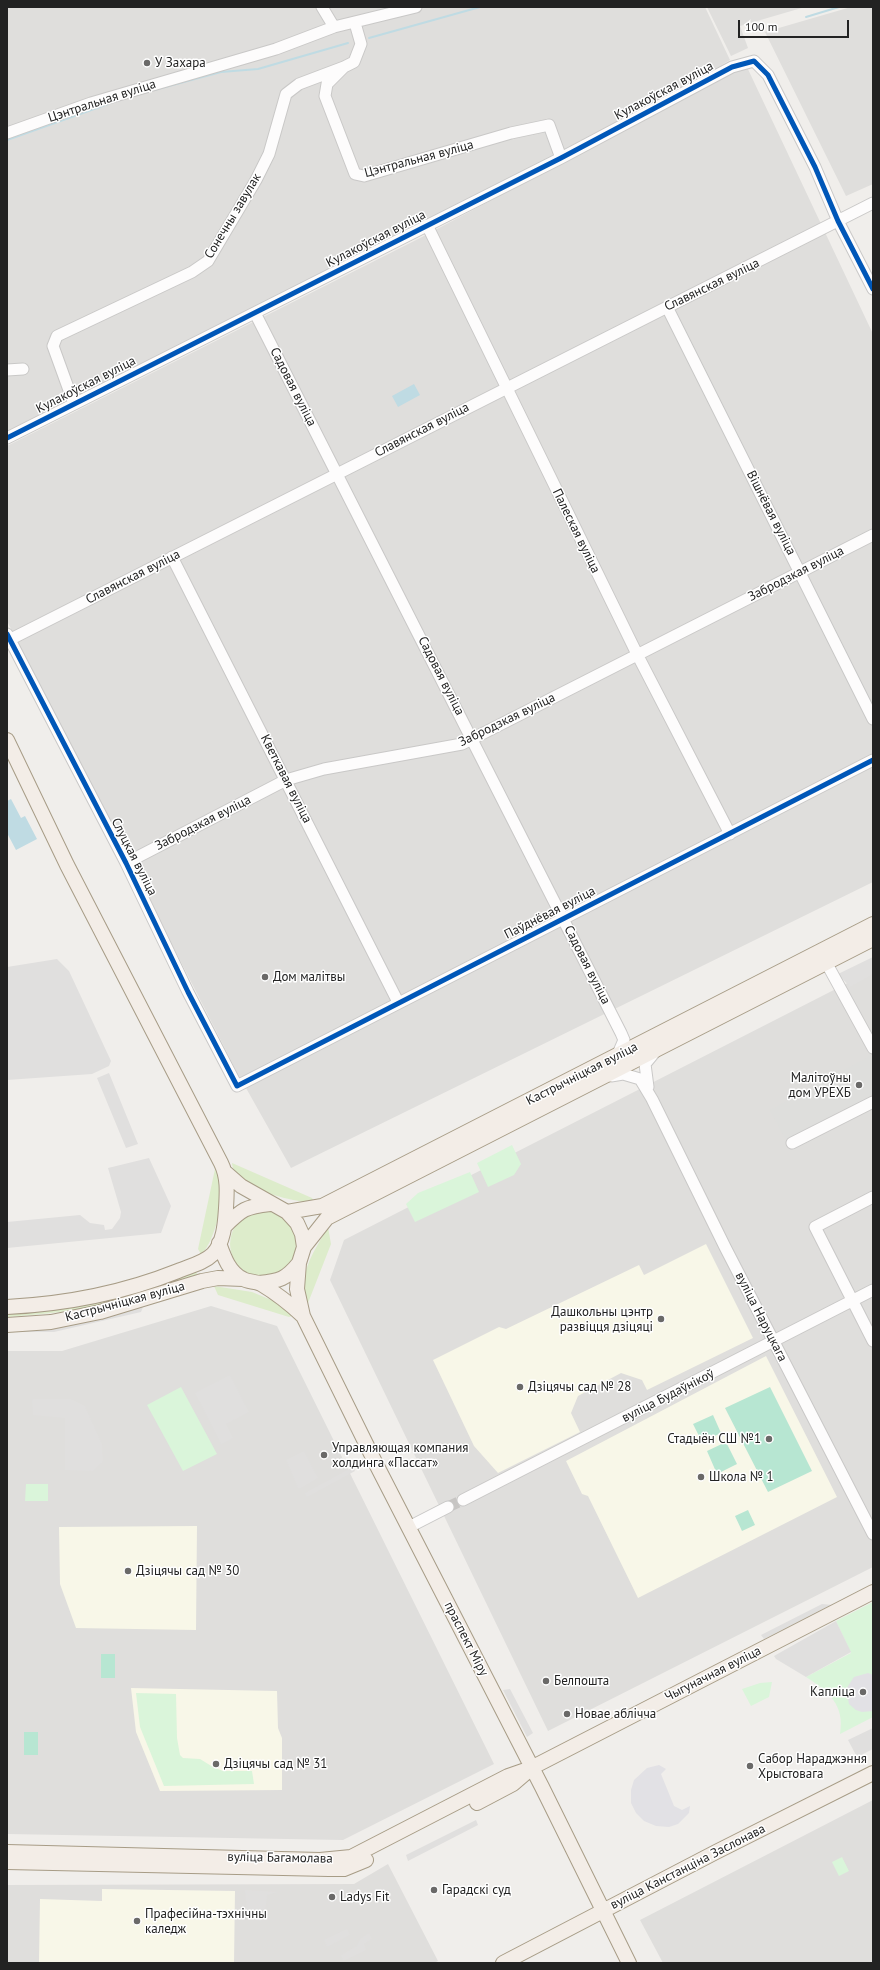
<!DOCTYPE html>
<meta charset="utf-8">
<style>
body{margin:0}
#map{position:relative;width:880px;height:1970px;overflow:hidden;background:#f0eeeb;font-family:"PT Sans",sans-serif}
canvas{display:block}
.frame{position:absolute;inset:0;border:8px solid #222;pointer-events:none}
.scale{position:absolute;left:738px;top:20px;width:111px;height:18px;box-sizing:border-box;border:2px solid #222;border-top:0;padding-left:5px;font-size:12px;line-height:14px;white-space:nowrap;color:#222;-webkit-text-stroke:3px #fff;paint-order:stroke}
</style>
<div id="map">
<canvas width="880" height="1970"></canvas>
<div class="frame"></div>
<div class="scale">100 m</div>
</div>
<script>
const ctx = document.querySelector('canvas').getContext('2d');
ctx.lineJoin = 'round';
function fillPath(path, color) {
  ctx.fillStyle = color;
  ctx.fill(path, 'evenodd');
}
function strokePath(path, color, width, dash) {
  ctx.strokeStyle = color;
  ctx.lineWidth = width;
  ctx.lineCap = dash ? 'butt' : 'round';
  ctx.setLineDash(dash || []);
  ctx.stroke(path);
}
function drawText(font, color, halo, rows, align = 'center') {
  ctx.font = font + ' "PT Sans",sans-serif';
  ctx.lineWidth = 3;
  ctx.setLineDash([]);
  ctx.textBaseline = 'middle';
  ctx.strokeStyle = halo;
  ctx.fillStyle = color;
  for (const [text, x, y, turn = 0] of rows) {
    ctx.save();
    ctx.translate(x, y);
    ctx.rotate((+turn || 0) * Math.PI / 180);
    ctx.textAlign = isNaN(turn) ? turn : align;
    if (halo) ctx.strokeText(text, 0, 0);
    ctx.fillText(text, 0, 0);
    ctx.restore();
  }
}
const residential = new Path2D(`
 M 7,7 L 705,7 L 730,60 L 622,124 L 7,434 Z
 M 707,7 L 805,7 L 740,26 L 748,48 L 731,56 Z
 M 851,7 L 873,7 L 873,184 L 846,196 L 765,32 Z
 M 746,65 L 873,334 L 873,882 L 291,1168 L 237,1072 L 7,621 L 7,446 L 422,237 Z
 M 873,970 L 873,1567 L 548,1731 L 330,1280 L 344,1240 Z
 M 211,1306 L 277,1326 L 494,1764 L 343,1840 L 7,1834 L 7,1351 L 62,1351 Z
 M 873,1800 L 873,1963 L 663,1963 L 640,1920 Z
 M 388,1864 L 438,1961 L 434,1963 L 7,1963 L 7,1885 L 354,1884 Z`);
const education = new Path2D(`
 M 706,1244 L 753,1338 L 647,1390 L 642,1380 L 621,1373 L 578,1396 L 571,1413 L 580,1432 L 498,1473 L 474,1446 L 433,1360 L 499,1327 L 506,1329 L 639,1265 L 644,1275 Z
 M 766,1356 L 837,1497 L 638,1598 L 588,1496 L 582,1494 L 566,1461 Z
 M 197,1526 L 196,1630 L 76,1628 L 60,1584 L 59,1527 Z
 M 131,1688 L 277,1691 L 278,1728 L 282,1738 L 282,1790 L 160,1791 L 136,1732 Z
 M 102,1889 L 235,1891 L 234,1963 L 39,1963 L 40,1899 L 102,1901 Z`);
const religious = new Path2D(`
 M 870,1056 L 873,1062 L 873,1094 L 786,1140 L 770,1110 Z`);
const grass = new Path2D(`
 M 232,1163 L 312,1198 L 315,1203 C 294,1202 234,1189 232,1163 Z
 M 218,1167 C 219,1178 222,1191 221,1202 C 220,1215 211,1247 201,1254 L 198,1249 L 215,1169 Z
 M230 1244a33 33 0 1 1 66 0a33 33 0 1 1-66 0Z
 M 328,1227 L 331,1244 L 308,1303 C 295,1277 315,1250 328,1227 Z
 M 196,1272 L 198,1276 C 174,1284 150,1294 125,1300 C 86,1310 47,1314 7,1317 L 7,1311 Z
 M 214,1286 L 252,1292 L 286,1306 L 292,1316 L 289,1317 L 218,1295 Z`);
const park = new Path2D(`
 M 512,1145 L 521,1164 L 514,1175 L 488,1187 L 477,1163 Z
 M 470,1172 L 479,1192 L 415,1222 L 406,1204 L 418,1193 Z
 M 181,1387 L 217,1454 L 183,1471 L 147,1405 Z
 M 26,1484 L 48,1484 L 48,1501 L 25,1501 Z
 M 873,1602 L 873,1717 L 840,1734 C 845,1705 829,1692 806,1677 L 851,1653 L 836,1621 Z
 M 772,1682 L 769,1697 L 751,1706 L 742,1689 L 760,1683 Z
 M 136,1693 L 176,1694 L 177,1738 L 180,1755 L 183,1758 L 200,1759 L 213,1767 L 223,1771 L 252,1771 L 254,1784 L 164,1786 L 140,1727 Z
 M 842,1857 L 849,1871 L 839,1876 L 832,1862 Z`);
const pitch = new Path2D(`
 M 770,1387 L 812,1471 L 768,1492 L 725,1408 Z
 M 713,1415 L 721,1433 L 702,1442 L 693,1424 Z
 M 726,1442 L 737,1464 L 717,1474 L 707,1451 Z
 M 748,1510 L 755,1525 L 742,1531 L 735,1516 Z
 M 101,1654 L 115,1654 L 115,1678 L 101,1678 Z
 M 24,1732 L 38,1732 L 38,1755 L 24,1755 Z`);
const parking = new Path2D(`
 M 873,957 L 873,974 L 850,987 L 838,974 Z
 M 57,959 L 69,971 L 111,1061 L 109,1066 L 92,1074 L 7,1080 L 7,967 Z
 M 109,1073 L 138,1144 L 126,1148 L 97,1078 Z
 M 149,1158 L 171,1206 L 161,1233 L 7,1248 L 7,1222 L 80,1215 L 90,1223 L 104,1225 L 105,1230 L 112,1229 L 120,1218 L 121,1212 L 108,1168 Z
 M 145,1302 L 141,1312 L 54,1332 L 22,1332 L 19,1326 Z
 M 230,1375 L 249,1412 L 226,1424 L 233,1438 L 221,1444 L 195,1393 Z
 M 32,1399 L 71,1399 L 85,1406 L 102,1444 L 103,1462 L 93,1471 L 65,1470 L 65,1418 L 33,1415 Z
 M 304,1451 L 318,1478 L 301,1488 L 298,1488 L 286,1460 Z
 M 353,1467 L 355,1471 L 307,1497 L 305,1493 Z
 M 822,1604 L 833,1605 L 764,1639 L 761,1635 Z
 M 836,1621 L 851,1652 L 806,1677 L 776,1659 L 774,1656 Z
 M 510,1689 L 533,1733 L 527,1737 L 503,1690 Z
 M 873,1728 L 873,1749 L 857,1757 L 848,1740 Z
 M 476,1820 L 478,1825 L 408,1861 L 406,1855 Z
 M 245,1890 L 277,1892 L 267,1895 L 266,1905 L 261,1922 L 247,1913 Z
 M 347,1929 L 350,1935 L 327,1947 L 324,1940 Z
 M 369,1933 L 372,1939 L 364,1944 L 366,1950 L 343,1961 L 341,1955 L 357,1946 L 361,1938 Z`);
const plaza = new Path2D(`
 M 868,1673 L 873,1675 L 873,1711 L 862,1712 L 856,1710 L 849,1704 L 846,1689 L 854,1677 Z
 M 659,1765 L 666,1769 L 661,1774 L 674,1806 L 682,1810 L 690,1806 L 689,1813 L 678,1824 L 669,1827 L 656,1826 L 644,1821 L 636,1813 L 631,1803 L 631,1790 L 634,1780 L 647,1768 Z`);
const water = new Path2D(`
 M 414,384 L 420,395 L 398,407 L 392,396 Z
 M 11,799 L 21,818 L 25,816 L 37,839 L 16,850 L 7,833 L 7,801 Z`);
const stream = new Path2D(`
 M 806,17 L 839,7
 M 369,38 L 480,7
 M 154,90 L 221,72 L 258,69 L 348,43
 M 7,140 L 108,104`);
const minorTunnel = new Path2D(`
 M 448,1507 L 463,1500`);
const minor = new Path2D(`
 M 322,7 L 334,27
 M 355,23 L 361,44 L 354,62 L 344,67 L 327,84 L 325,96 L 355,174 L 364,176 L 511,133 L 549,125 L 561,158
 M 7,133 L 91,103 L 276,49 L 334,27 L 416,7
 M 427,225 L 638,656 L 730,834
 M 667,307 L 873,719
 M 255,313 L 621,1033 L 624,1040 L 617,1056
 M 7,370 L 23,369
 M 74,404 L 53,346 L 57,336 L 192,272 L 208,261 L 256,180 L 269,154 L 286,94 L 299,84 L 344,67
 M 7,438 L 561,158 L 732,67 L 754,61 L 768,75 L 815,167 L 838,221 L 873,289
 M 172,557 L 398,1002
 M 7,634 L 126,863 L 188,992 L 237,1086 L 873,760
 M 7,641 L 873,203
 M 126,863 L 286,780 L 324,769 L 462,744 L 873,535
 M 827,964 L 873,1048
 M 611,1076 L 623,1074 L 640,1079 L 652,1099 L 725,1247 L 873,1534
 M 648,1087 L 645,1064 L 655,1052
 M 792,1143 L 873,1102
 M 873,1197 L 815,1227 L 873,1341
 M 463,1500 L 873,1290
 M 409,1527 L 448,1507`);
const major = new Path2D(`
 M 7,740 L 67,865 L 221,1163 C 228,1177 227,1192 226,1208 C 225,1223 224,1242 213,1254 C 204,1263 190,1266 178,1271 C 123,1293 67,1304 7,1307
 M 225,1172 L 241,1186 L 287,1212 L 297,1223 L 302,1234 L 304,1247 L 299,1263 L 297,1289 L 303,1316 L 375,1462 L 542,1787 L 629,1963
 M 287,1212 L 322,1206 L 873,924
 M 224,1227 C 242,1209 245,1207 270,1204
 M 219,1243 C 224,1257 229,1272 243,1279 C 248,1282 255,1281 261,1284 C 276,1293 290,1304 303,1316
 M 304,1247 L 327,1218 L 873,939
 M 259,1283 C 280,1281 286,1279 299,1263
 M 7,1325 L 51,1322 L 100,1312 L 202,1281 L 218,1278 L 243,1279
 M 477,1803 L 513,1784 L 527,1772
 M 7,1852 L 320,1860 L 351,1857 L 508,1776 L 531,1768 L 873,1592
 M 7,1862 L 329,1869 L 344,1869 L 366,1860
 M 503,1963 L 716,1852 L 873,1773`);
const cycleway = new Path2D(`
 M 7,438 L 561,158 L 732,67 L 754,61 L 768,75 L 815,167 L 838,221 L 873,289
 M 7,634 L 126,863 L 188,992 L 237,1086 L 873,760`);
const markers = [
 [147,63,4,"#6a6968"],
 [265,977,4,"#6a6968"],
 [859,1085,4,"#6a6968"],
 [661,1319,4,"#6a6968"],
 [520,1387,4,"#6a6968"],
 [769,1439,4,"#6a6968"],
 [324,1455,4,"#6a6968"],
 [701,1477,4,"#6a6968"],
 [128,1571,4,"#6a6968"],
 [546,1681,4,"#6a6968"],
 [863,1692,4,"#6a6968"],
 [567,1714,4,"#6a6968"],
 [216,1764,4,"#6a6968"],
 [750,1766,4,"#6a6968"],
 [434,1890,4,"#6a6968"],
 [332,1897,4,"#6a6968"],
 [137,1921,4,"#6a6968"]
];
const poiNames = [
 ["У Захара",155,63],
 ["Дом малітвы",273,977],
 ["Малітоўны",851,1078,"right"],
 ["дом УРЕХБ",851,1093,"right"],
 ["Дашкольны цэнтр",653,1312,"right"],
 ["развіцця дзіцяці",653,1327,"right"],
 ["Дзіцячы сад № 28",528,1387],
 ["Стадыён СШ №1",761,1439,"right"],
 ["Управляющая компания",332,1448],
 ["холдинга «Пассат»",332,1463],
 ["Школа № 1",709,1477],
 ["Дзіцячы сад № 30",136,1571],
 ["Белпошта",554,1681],
 ["Капліца",855,1692,"right"],
 ["Новае аблічча",575,1714],
 ["Сабор Нараджэння",758,1759],
 ["Хрыстовага",758,1774],
 ["Дзіцячы сад № 31",224,1764],
 ["Гарадскі суд",442,1890],
 ["Ladys Fit",340,1897],
 ["Прафесійна-тэхнічны",145,1914],
 ["каледж",145,1929]
];
const streetNames = [
 ["Кулакоўская вуліца",664,91,-28],
 ["Цэнтральная вуліца",102,101,-18],
 ["Цэнтральная вуліца",419,159,-15],
 ["Сонечны завулак",233,216,-59],
 ["Кулакоўская вуліца",376,239,-27],
 ["Славянская вуліца",712,285,-26],
 ["Кулакоўская вуліца",86,385,-27],
 ["Садовая вуліца",293,387,63],
 ["Славянская вуліца",422,430,-27],
 ["Вішнёвая вуліца",771,513,63],
 ["Палеская вуліца",576,531,64],
 ["Забродзкая вуліца",796,574,-27],
 ["Славянская вуліца",133,577,-27],
 ["Садовая вуліца",441,676,63],
 ["Забродзкая вуліца",507,720,-26],
 ["Кветкавая вуліца",286,779,63],
 ["Забродзкая вуліца",203,823,-27],
 ["Слуцкая вуліца",134,857,63],
 ["Паўднёвая вуліца",550,913,-27],
 ["Садовая вуліца",587,965,63],
 ["Кастрычніцкая вуліца",582,1074,-27],
 ["Кастрычніцкая вуліца",125,1302,-15],
 ["вуліца Наруцкага",761,1317,63],
 ["вуліца Будаўнікоў",668,1396,-27],
 ["праспект Міру",466,1639,63],
 ["Чыгуначная вуліца",713,1674,-27],
 ["вуліца Багамолава",280,1858,1],
 ["вуліца Канстанціна Заслонава",688,1867,-27]
];
fillPath(residential, '#dfdedc');
fillPath(education, '#f8f7e8');
fillPath(religious, '#dededc');
fillPath(grass, '#ddeccb');
fillPath(park, '#daf5da');
fillPath(pitch, '#b7e6d2');
fillPath(parking, '#e0dfde');
fillPath(plaza, '#e2e1e5');
fillPath(water, '#bfdbe3');
strokePath(stream, '#bfdbe3', 2);
strokePath(minorTunnel, '#c7c5c3', 11, [11, 5.5]);
strokePath(minor, '#c9c8c7', 13);
strokePath(major, '#a79c86', 16);
strokePath(minor, '#fdfcfc', 11);
strokePath(major, '#f3ede7', 14);
strokePath(cycleway, '#0057b8', 5);
for (const [x, y, r, color] of markers) {
  const dot = new Path2D();
  dot.arc(x, y, r, 0, 2 * Math.PI);
  ctx.fillStyle = color;
  ctx.fill(dot);
  strokePath(dot, '#fff', 1.5);
}
drawText('13px', '#222', '#fff', poiNames, 'left');
drawText('13px', '#222', '#fff', streetNames);
</script>
